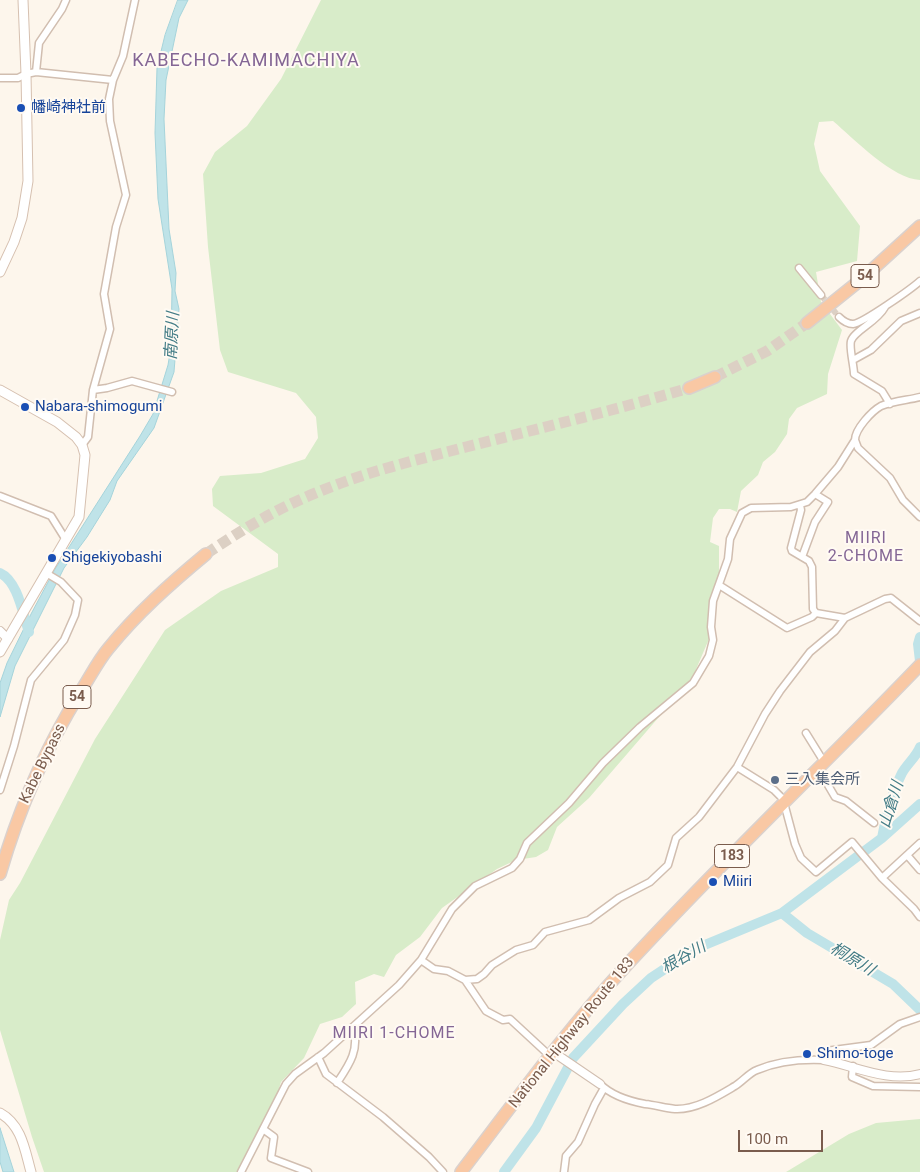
<!DOCTYPE html>
<meta charset="utf-8">
<style>
body{margin:0}
#map{position:relative;width:920px;height:1172px;overflow:hidden;background:#fdf6ec;font-family:Roboto,sans-serif}
canvas{display:block}
.scale{position:absolute;left:738px;top:1130px;width:85px;height:22px;box-sizing:border-box;border:2px solid #7a5c4d;border-top:0;padding-left:6px;font-size:15px;line-height:18px;white-space:nowrap;color:#7a5c4d;-webkit-text-stroke:4px #fffaf3;paint-order:stroke}
</style>
<div id="map">
<canvas width="920" height="1172"></canvas>
<div class="scale">100 m</div>
</div>
<script>
const ctx = document.querySelector('canvas').getContext('2d');
ctx.lineJoin = 'round';
function fillPath(path, color) {
  ctx.fillStyle = color;
  ctx.fill(path, 'evenodd');
}
function strokePath(path, color, width, dash) {
  ctx.strokeStyle = color;
  ctx.lineWidth = width;
  ctx.lineCap = dash ? 'butt' : 'round';
  ctx.setLineDash(dash || []);
  ctx.stroke(path);
}
function drawText(font, color, halo, rows, align = 'center') {
  ctx.font = font + ' Roboto,"Noto Sans JP",sans-serif';
  ctx.lineWidth = 4;
  ctx.setLineDash([]);
  ctx.textBaseline = 'middle';
  ctx.strokeStyle = halo;
  ctx.fillStyle = color;
  for (const [text, x, y, turn = 0] of rows) {
    ctx.save();
    ctx.translate(x, y);
    ctx.rotate((+turn || 0) * Math.PI / 180);
    ctx.textAlign = isNaN(turn) ? turn : align;
    if (halo) ctx.strokeText(text, 0, 0);
    ctx.fillText(text, 0, 0);
    ctx.restore();
  }
}
const green = new Path2D(`
 M 321,0 L 920,0 L 920,180 C 893,179 854,139 833,121 L 819,122 L 814,144 L 820,171 L 860,226 L 857,261 L 816,272 L 821,302 L 842,330 L 828,374 L 827,394 L 797,408 L 789,419 L 787,434 L 775,452 L 763,462 L 758,475 L 741,491 L 737,512 L 730,509 L 719,509 L 713,518 L 710,542 L 719,546 L 719,590 L 712,632 L 694,674 L 684,688 L 589,798 L 557,827 L 548,850 L 536,857 L 516,860 L 497,869 L 442,908 L 420,937 L 396,955 L 384,977 L 374,974 L 355,982 L 356,1004 L 342,1017 L 320,1024 L 304,1058 L 281,1082 L 269,1121 L 245,1172 L 44,1172 L 32,1137 L 0,1030 L 0,940 L 9,900 L 20,883 L 95,739 L 165,630 L 221,591 L 278,567 L 278,554 L 213,506 L 212,489 L 220,476 L 261,473 L 305,459 L 318,438 L 316,417 L 296,393 L 228,372 L 220,350 L 208,247 L 203,174 L 215,152 L 247,126 L 281,79 Z
 M 920,1119 L 920,1172 L 786,1172 L 849,1134 L 876,1123 Z`);
const water = new Path2D(`
 M 178,0 L 188,0 L 179,18 L 166,80 L 164,119 L 169,229 L 176,273 L 175,291 L 179,309 L 174,372 L 154,428 L 117,481 L 110,500 L 87,537 L 64,568 L 15,666 L 0,717 L 0,683 L 7,663 L 31,614 L 55,569 L 140,436 L 153,414 L 168,365 L 171,347 L 172,289 L 158,199 L 155,133 L 157,68 L 165,35 Z
 M 0,1128 L 14,1172 L 3,1172 L 0,1162 Z`);
const river = new Path2D(`
 M 0,573 C 18,581 23,615 29,632
 M 920,637 L 918,644 L 920,661
 M 882,838 C 886,817 892,793 902,773 C 907,764 916,757 920,747
 M 782,913 L 807,933 L 893,984 L 920,1010
 M 504,1172 L 536,1128 L 573,1058 L 623,1004 L 651,978 L 695,949 L 782,913 L 882,838 L 920,804`);
const minorTunnel = new Path2D(`
 M 821,295 L 839,317`);
const trunkTunnel = new Path2D(`
 M 715,377 L 767,351 L 807,323
 M 206,554 C 241,530 278,508 318,492 C 366,472 416,460 466,447 C 541,428 616,410 689,388`);
const minor = new Path2D(`
 M 36,72 L 39,43 L 62,9 L 66,0
 M 0,78 L 18,78 L 26,74 L 36,72 L 113,80
 M 799,268 L 821,295
 M 885,307 C 877,322 854,331 851,341 C 849,348 854,366 854,374 L 882,391 L 890,404
 M 839,317 C 843,321 847,324 853,324 C 863,323 911,289 920,281
 M 853,360 L 871,350 L 901,321 L 920,313
 M 93,390 L 107,388 L 132,381 L 172,392
 M 855,440 L 858,448 L 890,478 L 903,500 L 920,517
 M 82,445 L 88,437 L 93,390 L 110,329 L 104,294 L 116,227 L 126,195 L 110,121 L 109,99 L 113,80 L 123,56 L 135,0
 M 0,496 L 51,516 L 66,540
 M 800,505 L 801,510 L 791,548 L 792,551 L 809,561 L 812,567 L 813,609 L 816,613
 M 802,557 L 815,522 L 828,502 L 815,494
 M 719,585 L 787,628 L 812,617 L 816,613
 M 816,613 L 845,618
 M 806,733 L 824,762
 M 737,767 L 774,790 L 783,799 L 795,844 L 801,858 L 816,872 L 852,842 L 882,878 L 914,909 L 920,917
 M 818,768 L 835,797 L 846,801 L 874,823
 M 0,790 L 14,746 L 31,680 L 64,640 L 75,615 L 78,600 L 61,582 L 46,573
 M 907,855 L 920,870
 M 882,878 L 920,843
 M 421,960 L 434,969 L 448,971 L 465,980 L 486,1011 L 503,1020 L 510,1019 L 550,1056
 M 465,980 L 477,979 L 484,974 L 492,965 L 516,950 L 533,945 L 545,932 L 589,920 L 619,898 L 650,882 L 668,865 L 676,838 L 699,817 L 737,767 L 765,714 L 780,691 L 810,652 L 835,631 L 845,618 L 885,599 L 891,598 L 920,621
 M 318,1057 L 326,1074 L 383,1117 L 429,1157 L 443,1172
 M 853,1066 L 852,1077 L 873,1086 L 920,1087
 M 337,1083 C 349,1065 360,1050 353,1027
 M 600,1084 C 612,1096 629,1101 645,1104 C 655,1105 665,1108 675,1109 C 696,1110 718,1096 735,1086 C 743,1081 749,1073 757,1070 C 778,1061 802,1059 824,1060 L 826,1051 L 871,1045 L 900,1024 L 920,1017
 M 263,1129 L 274,1137 L 271,1158 L 308,1172
 M 241,1172 L 286,1084 L 295,1074 L 324,1053 L 399,985 L 421,960 L 452,909 L 475,886 L 512,868 L 520,859 L 527,843 L 569,803 L 603,763 L 640,727 L 693,683 L 709,656 L 713,640 L 711,627 L 713,601 L 728,559 L 730,539 L 742,513 L 751,508 L 791,507 L 807,502 L 815,494 L 838,467 L 855,440 C 855,429 872,411 881,406 C 893,401 908,400 920,397
 M 564,1172 L 566,1156 L 578,1142 L 595,1104 L 604,1088`);
const tertiary = new Path2D(`
 M 0,631 L 8,639
 M 553,1052 L 600,1084
 M 824,1060 C 855,1066 888,1083 920,1074`);
const secondary = new Path2D(`
 M 0,272 L 14,242 L 22,218 L 28,181 L 26,74 L 23,0
 M 0,390 L 57,422 L 76,437 L 82,445 L 85,455 L 79,517 L 0,652
 M 0,1113 C 22,1125 25,1151 31,1172`);
const trunk = new Path2D(`
 M 807,323 L 863,278 L 920,226
 M 689,388 L 715,377
 M 0,874 C 19,808 45,749 81,691 C 90,677 98,661 108,649 C 137,613 171,583 206,554
 M 461,1172 C 514,1103 565,1032 624,968 C 719,864 822,767 920,665`);
const markers = [
 [21,108,5,"#1a4fb4"],
 [25,407,5,"#1a4fb4"],
 [52,558,5,"#1a4fb4"],
 [775,780,5,"#5c6f8a"],
 [713,882,5,"#1a4fb4"],
 [807,1054,5,"#1a4fb4"]
];
const shields = [
 [865,276,28],
 [77,697,28],
 [732,856,35]
];
const shieldNames = [
 ["54",865,276],
 ["54",77,697],
 ["183",732,856]
];
const transitNames = [
 ["幡崎神社前",31,108],
 ["Nabara-shimogumi",35,407],
 ["Shigekiyobashi",62,558],
 ["Miiri",723,882],
 ["Shimo-toge",817,1054]
];
const streetNames = [
 ["Kabe Bypass",43,764,-64],
 ["National Highway Route 183",572,1033,-51]
];
const serviceNames = [
 ["三入集会所",785,780]
];
const waterNames = [
 ["南原川",173,336,-87],
 ["山倉川",892,805,-73],
 ["根谷川",684,958,-30],
 ["桐原川",852,960,31]
];
const neighbourhoodNames = [
 ["MIIRI",866,539],
 ["2-CHOME",866,557],
 ["MIIRI 1-CHOME",394,1034]
];
const quarterNames = [
 ["KABECHO-KAMIMACHIYA",246,61]
];
fillPath(green, '#d8ecc9');
fillPath(water, '#bfe3e8');
strokePath(water, '#a5d3da', 1);
strokePath(river, '#bfe3e8', 10);
strokePath(minorTunnel, '#dcd0c4', 6, [6, 3]);
strokePath(trunkTunnel, '#dcd0c4', 11, [11, 5.5]);
strokePath(minor, '#d1beb0', 9);
strokePath(tertiary, '#d1beb0', 10);
strokePath(secondary, '#d6c0b0', 11);
strokePath(trunk, '#dad1cd', 14);
strokePath(minor, '#fff', 6);
strokePath(tertiary, '#fff', 8);
strokePath(secondary, '#fff', 9);
strokePath(trunk, '#f9c8a4', 11);
for (const [x, y, r, color] of markers) {
  const dot = new Path2D();
  dot.arc(x, y, r, 0, 2 * Math.PI);
  ctx.fillStyle = color;
  ctx.fill(dot);
  strokePath(dot, '#fffaf3', 2);
}
for (const [x, y, w] of shields) {
  const box = new Path2D();
  box.roundRect(x - w / 2, y - 11.5, w, 23, 4);
  ctx.fillStyle = '#fffaf3';
  ctx.fill(box);
  strokePath(box, '#7a5c4d', 1);
}
drawText('bold 14px', '#7a5c4d', null, shieldNames);
drawText('15px', '#164399', '#fffaf3', transitNames, 'left');
drawText('15px', '#7a5c4d', '#fffaf3', streetNames);
drawText('15px', '#4e5e75', '#fffaf3', serviceNames, 'left');
drawText('italic 16px', '#437c86', '#fffaf3', waterNames);
ctx.letterSpacing = '1px';
drawText('16px', '#846695', '#fffaf3', neighbourhoodNames);
ctx.letterSpacing = '0px';
ctx.letterSpacing = '1px';
drawText('18px', '#846695', '#fffaf3', quarterNames);
ctx.letterSpacing = '0px';
</script>
